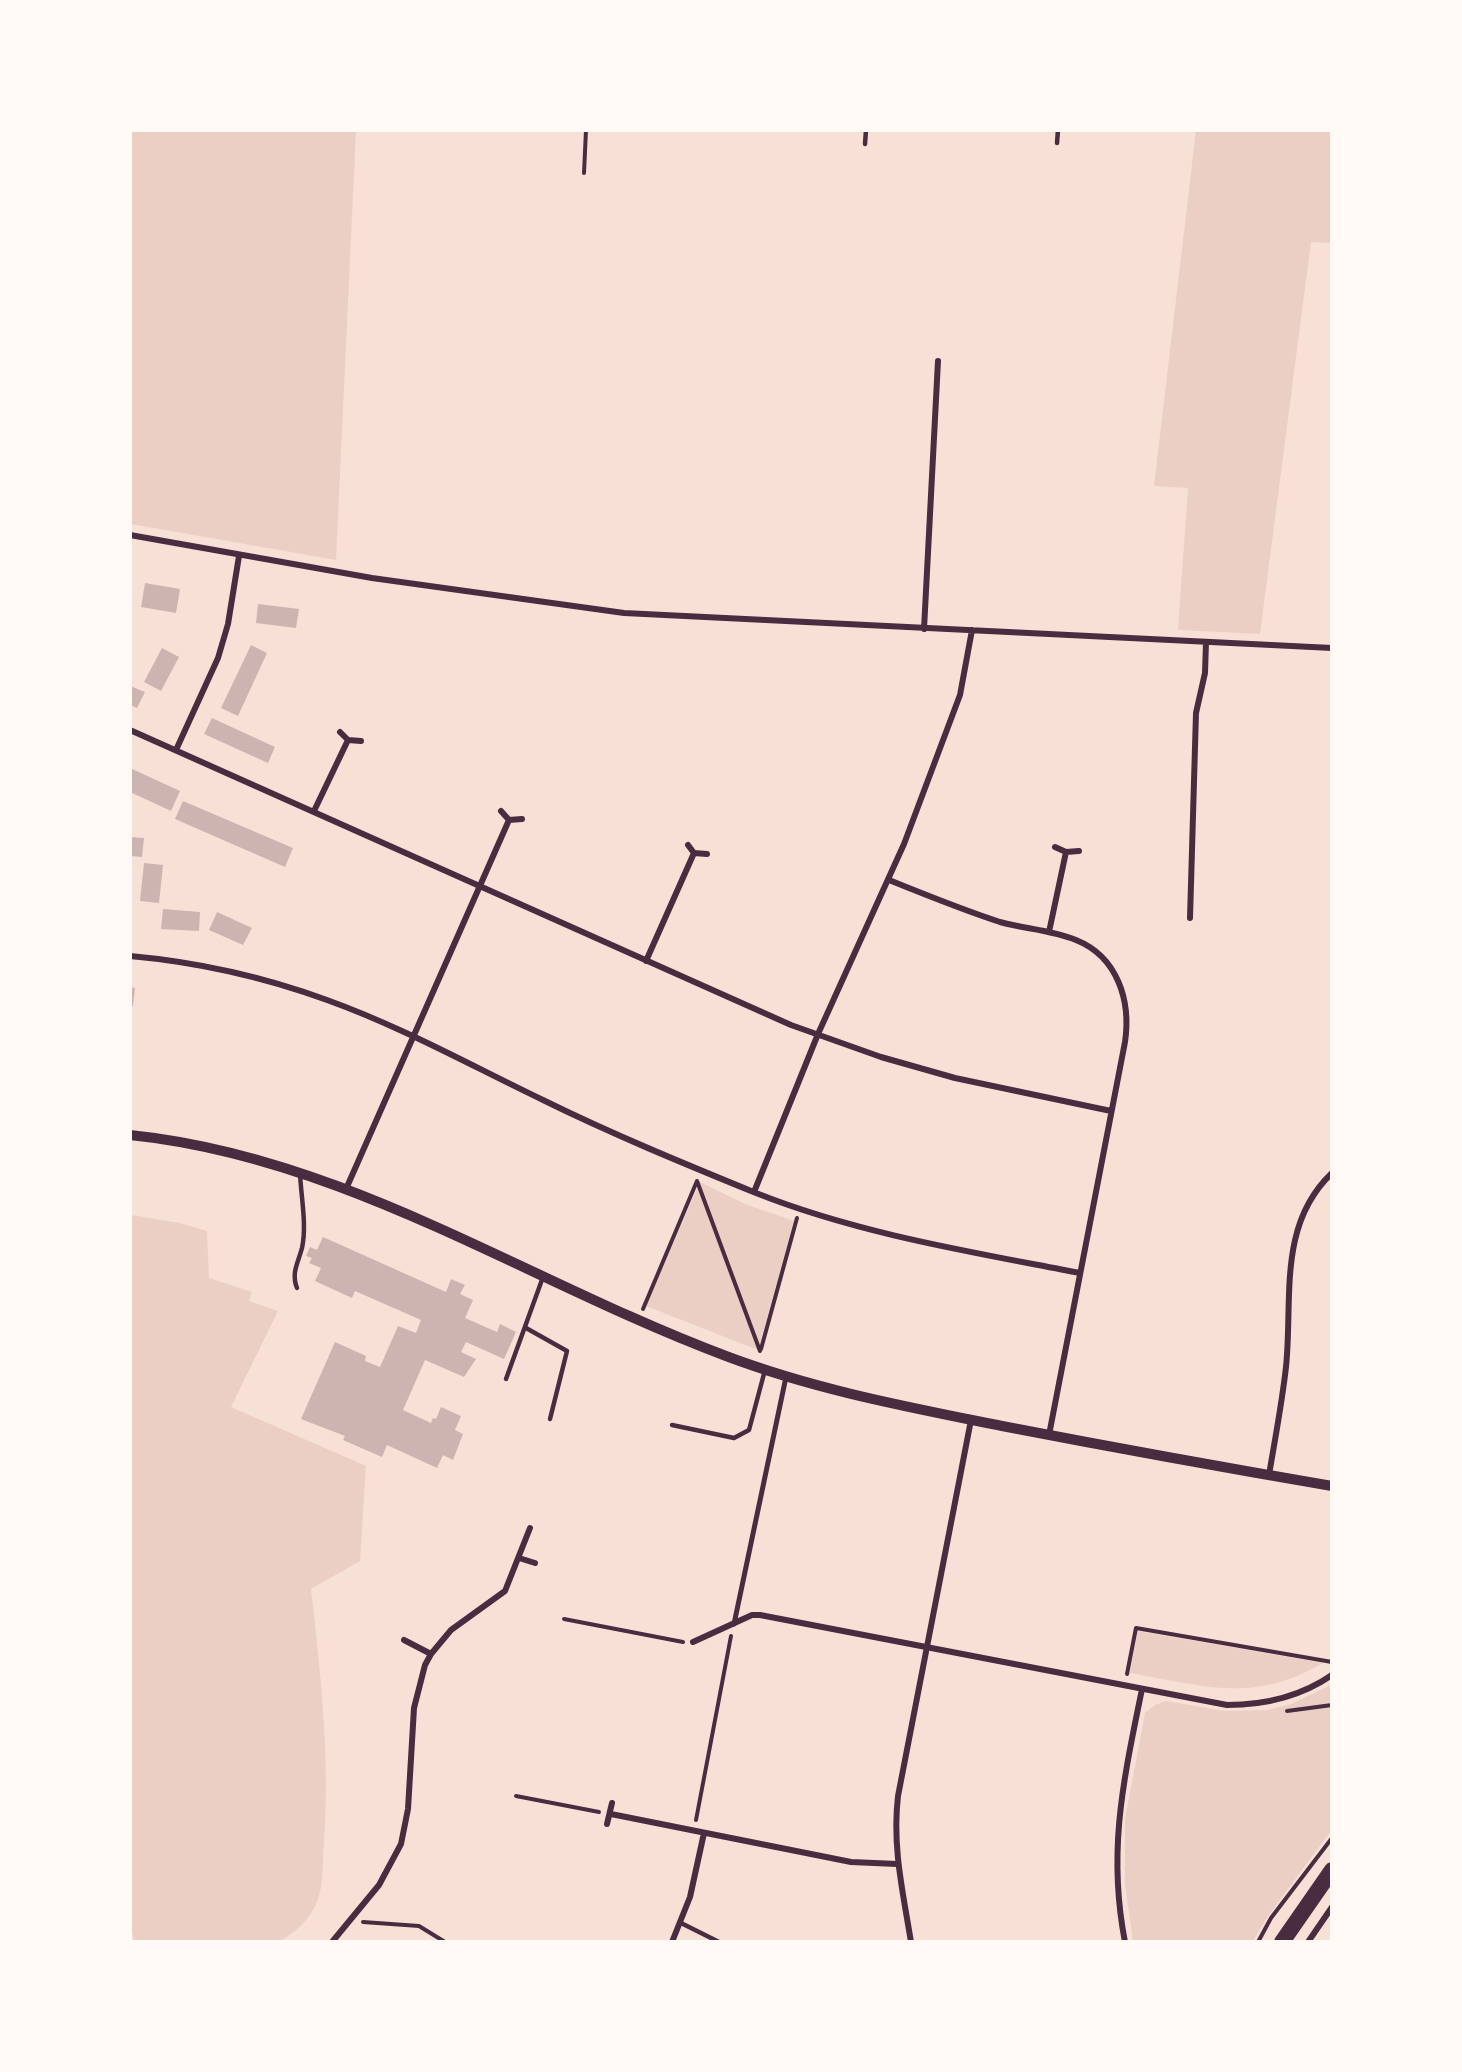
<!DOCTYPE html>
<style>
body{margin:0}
#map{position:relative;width:1462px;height:2072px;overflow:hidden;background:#f7e1d7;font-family:"Libre Baskerville",serif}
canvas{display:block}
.frame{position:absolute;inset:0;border:132px solid #fffaf5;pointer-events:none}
</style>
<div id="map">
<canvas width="1462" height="2072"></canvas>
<div class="frame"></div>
</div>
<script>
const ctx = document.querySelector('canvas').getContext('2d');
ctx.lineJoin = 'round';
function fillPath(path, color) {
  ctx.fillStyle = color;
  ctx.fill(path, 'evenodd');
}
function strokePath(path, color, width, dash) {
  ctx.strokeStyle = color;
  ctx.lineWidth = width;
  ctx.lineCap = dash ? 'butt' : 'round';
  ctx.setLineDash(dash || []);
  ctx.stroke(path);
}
const green = new Path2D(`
 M 131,130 L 356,131 L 336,560 L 131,524 Z
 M 1196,130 L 1331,131 L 1331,243 L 1311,242 L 1260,634 L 1178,630 L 1188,488 L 1154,486 Z
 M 700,1182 L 745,1204 L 794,1221 L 758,1350 L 646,1306 Z
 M 131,1215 L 180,1223 L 207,1231 L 209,1278 L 252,1292 L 249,1301 L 278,1311 L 231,1407 L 366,1466 L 360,1561 L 311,1589 C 321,1678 330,1754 324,1844 C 322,1862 324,1885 317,1902 C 309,1920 296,1932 280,1941 L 134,1941 L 130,1923 Z
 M 1138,1631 L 1323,1663 C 1252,1704 1205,1686 1130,1673 Z
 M 1331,1685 L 1331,1831 L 1268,1916 L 1253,1941 L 1133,1942 L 1125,1885 L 1125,1819 L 1145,1713 L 1155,1705 L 1166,1701 L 1225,1711 L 1267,1710 L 1291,1704 Z`);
const building = new Path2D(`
 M 145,583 L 180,589 L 176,613 L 141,607 Z
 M 258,604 L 299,609 L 296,628 L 256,623 Z
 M 251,645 L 267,653 L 238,716 L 221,708 Z
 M 162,648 L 179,657 L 161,691 L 144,682 Z
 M 130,686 L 145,692 L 137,708 L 130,705 Z
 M 212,718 L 275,747 L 268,763 L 204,734 Z
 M 130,768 L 180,791 L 171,811 L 130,792 Z
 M 183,801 L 293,848 L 285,867 L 175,819 Z
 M 130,837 L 144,838 L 142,857 L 130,856 Z
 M 144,863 L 163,865 L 159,903 L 140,901 Z
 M 163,909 L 200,912 L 199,931 L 161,929 Z
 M 217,912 L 252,928 L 243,945 L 209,930 Z
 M 130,987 L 135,988 L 133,1006 L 130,1006 Z
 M 323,1237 L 446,1292 L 451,1279 L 465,1285 L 460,1294 L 473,1300 L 465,1318 L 497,1332 L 500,1324 L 516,1332 L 504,1359 L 466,1342 L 461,1352 L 476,1359 L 464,1377 L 425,1360 L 403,1410 L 431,1423 L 433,1418 L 436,1419 L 441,1407 L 461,1416 L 455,1430 L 463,1434 L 453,1460 L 443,1455 L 437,1468 L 387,1445 L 382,1457 L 343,1440 L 345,1436 L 301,1419 L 335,1342 L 366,1356 L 365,1361 L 380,1367 L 398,1326 L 416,1333 L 421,1320 L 355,1291 L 352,1298 L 315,1281 L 321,1268 L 309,1263 L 312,1258 L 306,1256 L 310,1247 L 317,1250 Z`);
const path = new Path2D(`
 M 584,173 L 586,130
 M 697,1181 L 760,1351
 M 643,1309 L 697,1181
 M 761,1349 L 797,1218
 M 564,1619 L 683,1642
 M 1127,1674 L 1136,1628 L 1332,1662
 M 1287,1711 L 1332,1705
 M 516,1796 L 599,1812
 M 696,1820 L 731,1636
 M 363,1922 L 419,1926 L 445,1942
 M 1258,1942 L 1271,1918 L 1332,1838`);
const service = new Path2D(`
 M 1057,143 L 1058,130
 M 865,144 L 866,130
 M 297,1288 C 291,1273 298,1263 302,1248 C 307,1225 301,1197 300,1173
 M 526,1328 L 567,1351 L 550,1419
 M 506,1379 L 543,1277
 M 672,1425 L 734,1438 L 749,1430 L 765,1370
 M 681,1923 L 719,1942`);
const pedestrian = new Path2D(`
 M 734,1624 L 786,1377`);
const minor = new Path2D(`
 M 130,535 L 372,578 L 624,613 L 1332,648
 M 924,629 L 938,361
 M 130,730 L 791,1025 L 881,1057 L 955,1078 L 1111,1111
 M 340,732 L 348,740 L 361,741
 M 176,750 L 218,658 L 228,624 L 239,556
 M 314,811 L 348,740
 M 501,811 L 509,820 L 522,819
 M 688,845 L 694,853 L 707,854
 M 1055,847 L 1066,852 L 1079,851
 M 889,880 C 926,895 963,910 1000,922 C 1025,929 1052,930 1076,940 C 1118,957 1131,1001 1125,1042 L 1049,1435
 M 1190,918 L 1196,713 L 1205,673 L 1206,642
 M 1049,932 L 1066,852
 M 130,956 C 197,962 264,977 327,1000 C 402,1027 472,1066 543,1100 C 612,1134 685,1164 756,1193 C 859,1234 972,1252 1080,1273
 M 646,961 L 694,853
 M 346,1189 L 509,820
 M 754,1192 L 818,1034 L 904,844 L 960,695 L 972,630
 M 1269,1475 C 1275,1439 1282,1403 1286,1367 C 1293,1300 1277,1225 1332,1173
 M 519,1558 L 535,1563
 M 404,1640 L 431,1654
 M 693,1642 L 752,1615 L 760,1615 L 1227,1705 C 1265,1705 1300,1697 1332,1675
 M 611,1814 L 851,1862 L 897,1864
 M 607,1824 L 612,1803
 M 332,1942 L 379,1885 L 401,1844 L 408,1809 L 414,1708 L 425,1665 L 431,1654 L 451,1630 L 505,1591 L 530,1528
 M 672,1942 L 690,1897 L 704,1833
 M 911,1942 C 903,1892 892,1847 898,1796 L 971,1420
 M 1125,1942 C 1107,1850 1124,1778 1142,1689
 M 1308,1942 L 1332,1907`);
const tertiary = new Path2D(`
 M 130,1135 C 345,1157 528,1282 726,1356 C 816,1390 908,1407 1002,1426 C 1111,1447 1221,1467 1332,1486`);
const trunk = new Path2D(`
 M 1282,1942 L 1332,1870`);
fillPath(green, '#ebcfc5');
fillPath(building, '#ccb4b1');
strokePath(path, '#4a2c40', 4);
strokePath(service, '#4a2c40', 4.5);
strokePath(pedestrian, '#4a2c40', 5);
strokePath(minor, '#4a2c40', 6);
strokePath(tertiary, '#4a2c40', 10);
strokePath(trunk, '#4a2c40', 16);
</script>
